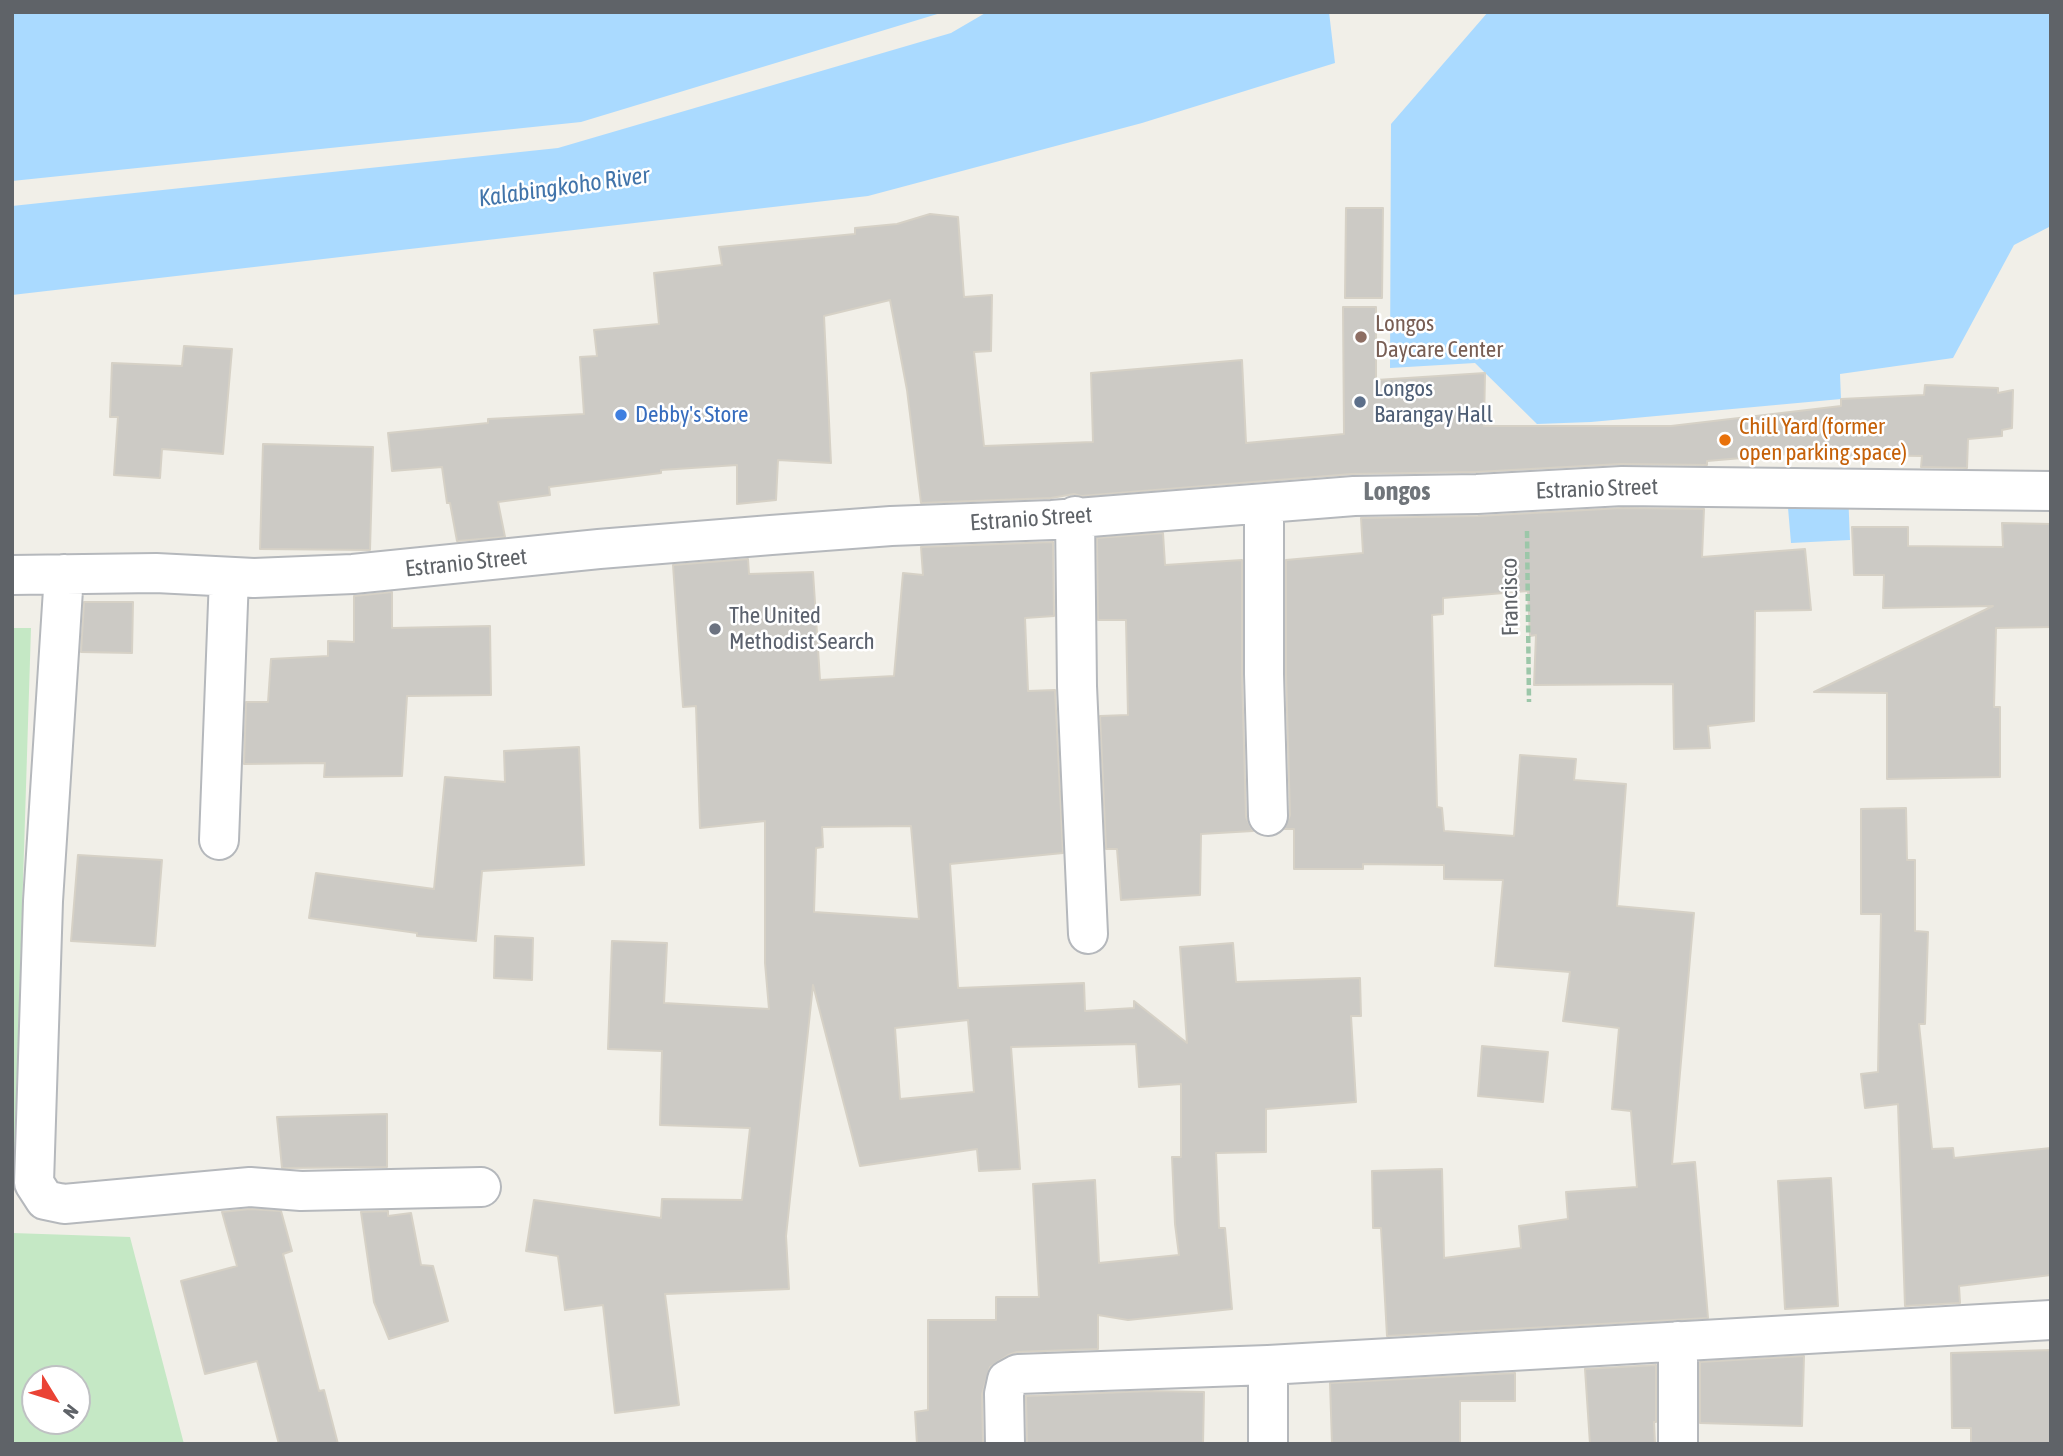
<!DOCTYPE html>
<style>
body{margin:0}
#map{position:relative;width:2063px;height:1456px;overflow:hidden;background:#f1efe8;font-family:"Asap Condensed",sans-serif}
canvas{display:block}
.frame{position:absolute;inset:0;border:14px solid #5f6368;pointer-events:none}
.north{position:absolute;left:21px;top:1365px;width:70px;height:70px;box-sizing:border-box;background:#fff;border:2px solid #bfc1c3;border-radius:50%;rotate:128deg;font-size:19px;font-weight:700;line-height:28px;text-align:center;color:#5f6368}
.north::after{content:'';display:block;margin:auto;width:24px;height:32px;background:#ea4335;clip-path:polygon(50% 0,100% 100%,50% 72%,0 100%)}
</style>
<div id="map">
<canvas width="2063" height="1456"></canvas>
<div class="frame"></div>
<div class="north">N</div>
</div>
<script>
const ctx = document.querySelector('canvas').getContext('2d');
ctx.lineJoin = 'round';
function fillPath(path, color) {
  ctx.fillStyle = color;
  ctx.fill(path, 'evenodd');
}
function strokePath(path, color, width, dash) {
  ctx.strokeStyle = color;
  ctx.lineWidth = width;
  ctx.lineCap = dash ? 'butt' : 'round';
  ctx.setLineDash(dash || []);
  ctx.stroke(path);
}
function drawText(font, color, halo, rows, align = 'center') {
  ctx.font = font + ' "Asap Condensed",sans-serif';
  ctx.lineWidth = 5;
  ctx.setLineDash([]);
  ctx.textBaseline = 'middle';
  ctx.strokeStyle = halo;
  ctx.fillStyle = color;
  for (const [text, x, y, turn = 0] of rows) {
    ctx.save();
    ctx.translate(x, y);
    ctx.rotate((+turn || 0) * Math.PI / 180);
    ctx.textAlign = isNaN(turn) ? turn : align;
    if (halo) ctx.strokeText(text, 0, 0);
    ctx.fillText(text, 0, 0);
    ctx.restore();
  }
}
const green = new Path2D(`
 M 12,628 L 31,628 L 12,1231 Z
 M 12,1233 L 130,1237 L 184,1444 L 12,1444 ZM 35,1379 L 77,1379 L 77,1421 L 35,1421 Z`);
const water = new Path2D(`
 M 12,12 L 944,12 L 581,122 L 12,181 Z
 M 987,12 L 1329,12 L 1335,63 L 1142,123 L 868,196 L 12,295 L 12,206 L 558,148 L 951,33 Z
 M 1488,12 L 2051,12 L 2051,226 L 2014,245 L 1953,358 L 1840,374 L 1841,399 L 1591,422 L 1537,424 L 1475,363 L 1390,368 L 1391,124 Z
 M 1848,492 L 1850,540 L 1791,543 L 1787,496 Z`);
const building = new Path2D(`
 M 1346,208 L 1383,208 L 1382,298 L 1345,298 Z
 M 930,214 L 958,217 L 964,297 L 992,295 L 991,351 L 974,352 L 984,446 L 1093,442 L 1091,373 L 1242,360 L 1246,443 L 1344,434 L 1343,307 L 1376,307 L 1376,380 L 1485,373 L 1484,426 L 1671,426 L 1841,406 L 1841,399 L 1924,395 L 1925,385 L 1998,388 L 1998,393 L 2013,390 L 2012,428 L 2002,430 L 2002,436 L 1968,439 L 1967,468 L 1921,467 L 1922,456 L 1861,455 L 1789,459 L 1789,454 L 1707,461 L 1707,465 L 1621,464 L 1476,472 L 1352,474 L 1081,496 L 1074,494 L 1051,498 L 921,503 L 907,390 L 890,300 L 824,316 L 831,463 L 778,460 L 776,500 L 737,504 L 737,465 L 661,470 L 661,473 L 549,487 L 550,495 L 498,502 L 505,537 L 457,541 L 450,503 L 447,503 L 442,467 L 392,471 L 388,433 L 488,423 L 488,419 L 584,414 L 580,357 L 597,356 L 594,330 L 659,324 L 654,273 L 722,265 L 719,247 L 855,234 L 855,228 L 897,224 Z
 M 184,346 L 232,349 L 223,454 L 162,449 L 160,478 L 114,475 L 118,417 L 110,417 L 112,363 L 182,366 Z
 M 263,444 L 373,447 L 370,550 L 260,549 Z
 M 1622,508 L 1704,509 L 1702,557 L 1805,549 L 1811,610 L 1755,611 L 1754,721 L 1708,726 L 1710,748 L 1674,749 L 1673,684 L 1534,685 L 1536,635 L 1530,636 L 1528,591 L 1443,598 L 1443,614 L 1432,615 L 1437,807 L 1442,808 L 1444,831 L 1514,836 L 1520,755 L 1576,759 L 1574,780 L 1626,784 L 1617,906 L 1694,913 L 1672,1164 L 1695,1162 L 1708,1318 L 1387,1336 L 1381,1228 L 1373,1228 L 1372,1171 L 1442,1169 L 1444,1258 L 1521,1248 L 1519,1226 L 1568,1219 L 1566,1192 L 1637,1187 L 1631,1111 L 1612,1109 L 1619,1028 L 1563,1021 L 1570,972 L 1495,966 L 1503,880 L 1444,879 L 1444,865 L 1363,864 L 1363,869 L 1294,869 L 1294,829 L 1284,829 L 1290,815 L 1286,674 L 1286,560 L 1363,553 L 1361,518 L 1478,516 Z
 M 2002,523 L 2051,524 L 2051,627 L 1996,628 L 1994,707 L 2000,707 L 2000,777 L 1887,779 L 1887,693 L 1814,692 L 1993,606 L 1883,608 L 1884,575 L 1854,575 L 1852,527 L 1908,527 L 1908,546 L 2003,547 Z
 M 1163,533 L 1165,565 L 1242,560 L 1242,675 L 1246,817 L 1253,831 L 1201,834 L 1200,895 L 1121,900 L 1117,849 L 1106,849 L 1100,716 L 1128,715 L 1126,620 L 1098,620 L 1097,538 Z
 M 1053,542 L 1054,616 L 1025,618 L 1028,691 L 1055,690 L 1063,853 L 950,864 L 958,988 L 1084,983 L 1085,1011 L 1134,1008 L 1134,1001 L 1187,1043 L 1180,947 L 1233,943 L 1236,982 L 1360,978 L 1361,1016 L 1351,1016 L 1356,1102 L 1266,1109 L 1266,1152 L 1216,1153 L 1219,1228 L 1225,1228 L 1232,1309 L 1128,1320 L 1098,1315 L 1098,1349 L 1017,1352 L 1008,1355 L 990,1367 L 982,1394 L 983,1444 L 917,1444 L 915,1412 L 928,1410 L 928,1320 L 996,1320 L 996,1297 L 1039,1297 L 1033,1184 L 1095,1180 L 1099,1263 L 1179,1255 L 1175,1224 L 1172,1157 L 1181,1157 L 1181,1084 L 1139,1087 L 1136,1044 L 1011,1047 L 1020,1169 L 979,1171 L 977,1149 L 860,1166 L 813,985 L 786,1236 L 789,1289 L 665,1294 L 679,1405 L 615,1413 L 603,1305 L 565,1310 L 558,1256 L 526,1251 L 534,1200 L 661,1218 L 662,1199 L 742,1200 L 750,1128 L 660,1125 L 662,1051 L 608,1049 L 612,941 L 667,943 L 664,1003 L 769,1009 L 765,963 L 765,821 L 700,828 L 696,706 L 683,707 L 673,565 L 748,559 L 749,574 L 813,572 L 820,680 L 894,676 L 903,573 L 923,575 L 921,547 ZM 911,826 L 919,919 L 814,912 L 816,848 L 823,847 L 822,827 ZM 968,1020 L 974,1092 L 900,1099 L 895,1028 Z
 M 392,592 L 392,628 L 490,626 L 491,695 L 407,696 L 402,776 L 324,777 L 325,763 L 244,764 L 246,702 L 268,702 L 271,659 L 328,656 L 328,641 L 354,642 L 354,596 Z
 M 84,602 L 133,602 L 132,653 L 81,652 Z
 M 579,747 L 584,865 L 482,871 L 476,941 L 417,936 L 417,933 L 309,918 L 316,873 L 434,889 L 445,777 L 505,782 L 504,751 Z
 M 1906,808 L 1907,860 L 1915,860 L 1915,931 L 1928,932 L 1925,1024 L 1919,1024 L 1932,1149 L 1953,1148 L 1954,1158 L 2051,1148 L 2051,1275 L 1959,1286 L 1960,1303 L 1905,1306 L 1898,1104 L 1865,1108 L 1861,1074 L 1878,1072 L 1881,914 L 1861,914 L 1861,809 Z
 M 78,855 L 162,860 L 155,946 L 71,941 Z
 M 495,936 L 533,938 L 532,980 L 494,978 Z
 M 1482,1046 L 1548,1052 L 1543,1102 L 1478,1096 Z
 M 387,1114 L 387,1167 L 282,1168 L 277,1117 Z
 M 1831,1178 L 1838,1306 L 1785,1309 L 1778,1181 Z
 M 250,1209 L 281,1211 L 292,1251 L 283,1254 L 319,1391 L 324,1390 L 338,1444 L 279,1444 L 257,1361 L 205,1374 L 181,1281 L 237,1266 L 222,1212 Z
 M 388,1211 L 388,1216 L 411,1213 L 421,1265 L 433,1266 L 448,1321 L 389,1339 L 374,1302 L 361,1212 Z
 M 2051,1350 L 2051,1444 L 1971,1444 L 1971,1428 L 1952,1428 L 1951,1353 Z
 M 1804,1356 L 1802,1426 L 1700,1423 L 1700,1362 Z
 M 1656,1365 L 1656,1422 L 1654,1422 L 1655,1444 L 1590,1444 L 1585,1369 Z
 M 1515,1373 L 1515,1401 L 1460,1401 L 1460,1444 L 1332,1444 L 1330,1383 Z
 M 1151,1391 L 1204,1392 L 1203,1444 L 1027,1444 L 1026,1396 Z`);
const path = new Path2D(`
 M 1527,531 L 1529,702`);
const minor = new Path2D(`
 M 1264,504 L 1264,674 L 1268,816
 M 1075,516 L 1077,686 L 1088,934
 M 64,574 L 43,901 L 34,1183 L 45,1200 L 64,1204 L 250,1187 L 301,1191 L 481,1187
 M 12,575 L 156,573 L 254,578 L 353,574 L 599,549 L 771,535 L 891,526 L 1052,520 L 1354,496 L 1477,494 L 1622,486 L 2051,491
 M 219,840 L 229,577
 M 1268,1365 L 1268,1444
 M 1005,1444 L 1004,1394 L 1007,1380 L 1018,1374 L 1268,1365 L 2051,1320
 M 1678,1444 L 1678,1341`);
const markers = [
 [1361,337,7,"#8d6e63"],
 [1360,402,7,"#5c6f8a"],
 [621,415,7,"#3f7fe0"],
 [1725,440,7,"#e8710a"],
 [715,629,7,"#6b7280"]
];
const educationNames = [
 ["Longos",1375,324],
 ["Daycare Center",1375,350]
];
const serviceNames = [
 ["Longos",1374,389],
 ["Barangay Hall",1374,415]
];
const shopNames = [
 ["Debby's Store",635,415]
];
const foodNames = [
 ["Chill Yard (former",1739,427],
 ["open parking space)",1739,453]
];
const streetNames = [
 ["Estranio Street",1597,489,-2],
 ["Estranio Street",1031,519,-4],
 ["Estranio Street",466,563,-6],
 ["Francisco",1510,597,-91]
];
const worshipNames = [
 ["The United",729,616],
 ["Methodist Search",729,642]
];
const waterNames = [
 ["Kalabingkoho River",564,187,-8]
];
const quarterNames = [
 ["Longos",1397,492]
];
fillPath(green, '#c5e8c5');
fillPath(water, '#aadaff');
fillPath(building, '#cccac5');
strokePath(building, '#d6d1c6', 2);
strokePath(minor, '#b5b8bc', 42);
strokePath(path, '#9cc7a9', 4.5, [7, 3.5]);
strokePath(minor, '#fff', 38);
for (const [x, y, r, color] of markers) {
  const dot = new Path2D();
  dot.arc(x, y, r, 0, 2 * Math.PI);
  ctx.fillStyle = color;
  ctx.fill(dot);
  strokePath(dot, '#fff', 2.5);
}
drawText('23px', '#785e54', '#fff', educationNames, 'left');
drawText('23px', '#4e5e75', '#fff', serviceNames, 'left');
drawText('23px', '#366cbe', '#fff', shopNames, 'left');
drawText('23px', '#c56008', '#fff', foodNames, 'left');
drawText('23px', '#5f6368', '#fff', streetNames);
drawText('23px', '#5b616d', '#fff', worshipNames, 'left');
drawText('italic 24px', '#4174aa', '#fff', waterNames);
drawText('bold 26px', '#70757a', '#fff', quarterNames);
</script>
